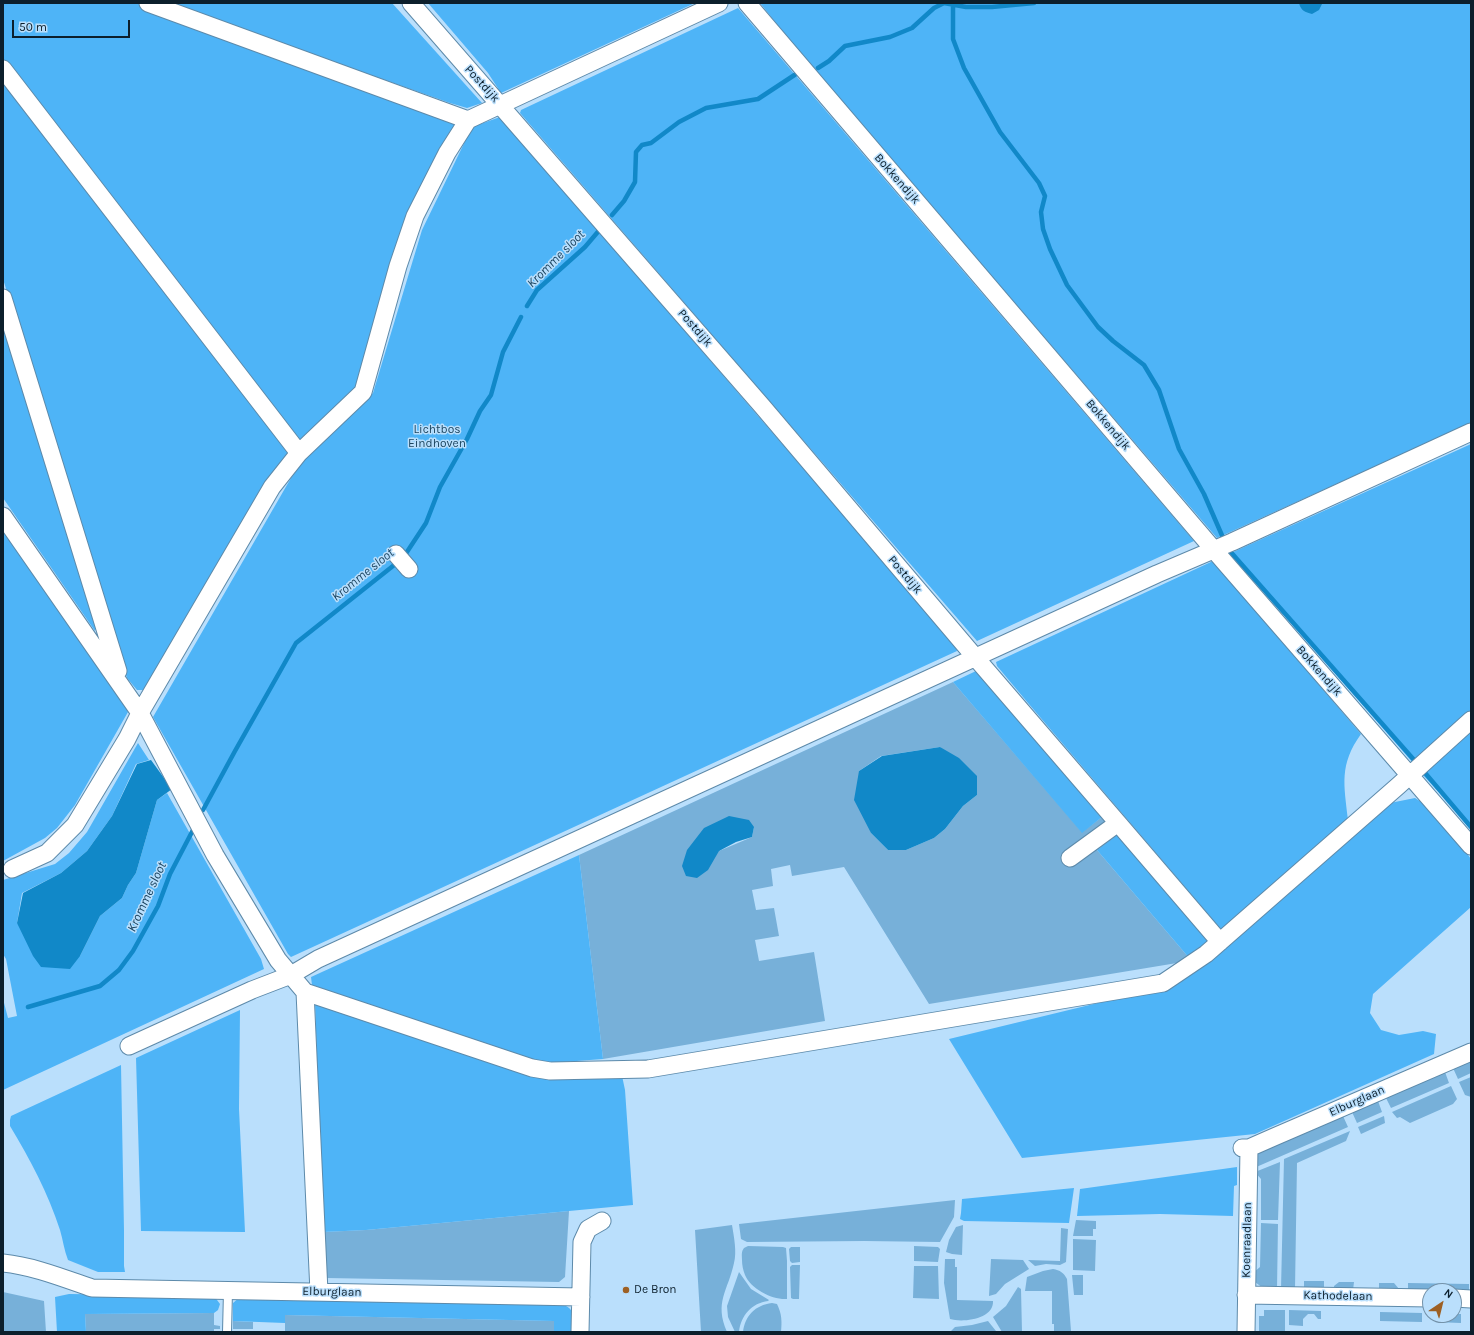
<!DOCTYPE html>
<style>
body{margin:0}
#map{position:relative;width:1474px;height:1335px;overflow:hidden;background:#badffc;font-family:Karla,sans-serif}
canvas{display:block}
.frame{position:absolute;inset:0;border:4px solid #0c1f2c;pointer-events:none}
.north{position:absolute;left:1422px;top:1283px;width:40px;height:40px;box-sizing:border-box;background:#badffc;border:1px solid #7492a9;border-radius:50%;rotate:35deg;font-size:11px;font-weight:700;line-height:16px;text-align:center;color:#0c1f2c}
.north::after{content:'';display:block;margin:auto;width:14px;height:18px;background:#9d6024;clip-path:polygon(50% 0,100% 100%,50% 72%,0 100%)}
.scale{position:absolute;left:12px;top:20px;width:118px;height:18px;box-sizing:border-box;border:2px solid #0c1f2c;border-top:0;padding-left:5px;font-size:12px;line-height:14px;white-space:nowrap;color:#0c1f2c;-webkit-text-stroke:3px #badffc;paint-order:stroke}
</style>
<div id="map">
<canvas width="1474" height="1335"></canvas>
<div class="frame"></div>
<div class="north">N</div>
<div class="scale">50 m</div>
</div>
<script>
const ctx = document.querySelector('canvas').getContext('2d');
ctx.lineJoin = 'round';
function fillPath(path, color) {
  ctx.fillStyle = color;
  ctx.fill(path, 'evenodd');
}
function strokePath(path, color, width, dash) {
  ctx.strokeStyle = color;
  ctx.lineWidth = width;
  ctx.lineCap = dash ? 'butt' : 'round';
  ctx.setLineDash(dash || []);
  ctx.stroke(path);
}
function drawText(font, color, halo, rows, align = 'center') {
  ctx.font = font + ' Karla,sans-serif';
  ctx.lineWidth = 3;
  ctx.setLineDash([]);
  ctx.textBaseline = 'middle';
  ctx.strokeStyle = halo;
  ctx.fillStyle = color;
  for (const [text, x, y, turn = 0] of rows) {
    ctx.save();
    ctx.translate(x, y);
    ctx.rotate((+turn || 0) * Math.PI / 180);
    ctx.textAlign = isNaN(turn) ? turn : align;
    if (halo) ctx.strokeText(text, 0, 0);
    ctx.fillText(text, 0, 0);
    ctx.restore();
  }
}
const green = new Path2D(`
 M 953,682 L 1082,832 L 1102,817 L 1117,835 L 1097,850 L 1190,959 L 1183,962 L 929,1004 L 844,867 L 792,876 L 790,865 L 771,869 L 773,886 L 752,890 L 756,910 L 774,908 L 779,936 L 755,940 L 759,961 L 814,952 L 825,1021 L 603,1059 L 579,855 ZM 940,747 L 977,795 L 963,806 L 945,829 L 934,838 L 906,850 L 888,850 L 871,833 L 859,771 L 881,756 ZM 754,827 L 752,837 L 719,851 Z
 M 1471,1058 L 1471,1073 L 1458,1079 L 1453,1068 Z
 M 1445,1072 L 1449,1083 L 1391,1108 L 1386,1098 Z
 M 1471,1077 L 1471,1097 L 1465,1095 L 1459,1082 Z
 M 1451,1086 L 1457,1099 L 1453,1104 L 1410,1123 L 1400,1117 L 1397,1118 L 1392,1112 Z
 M 1378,1101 L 1382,1112 L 1357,1123 L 1352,1112 Z
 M 1343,1116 L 1348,1127 L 1254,1168 L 1255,1157 L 1258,1152 Z
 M 1384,1116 L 1385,1123 L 1361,1134 L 1358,1127 Z
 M 1350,1131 L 1346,1141 L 1297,1163 L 1295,1289 L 1281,1289 L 1284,1159 Z
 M 1280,1162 L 1278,1220 L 1261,1220 L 1261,1179 L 1255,1172 Z
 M 955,1200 L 954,1217 L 940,1242 L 864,1241 L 747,1242 L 741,1239 L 739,1224 Z
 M 569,1211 L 565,1277 L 559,1282 L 326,1278 L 323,1232 L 366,1230 Z
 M 1076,1220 L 1096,1221 L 1096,1229 L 1093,1229 L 1093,1236 L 1073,1236 Z
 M 1261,1223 L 1278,1224 L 1277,1289 L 1263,1288 L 1255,1282 L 1253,1273 L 1260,1267 Z
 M 732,1225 C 734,1237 737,1252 734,1263 C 728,1291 714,1302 727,1332 L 701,1332 L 695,1230 Z
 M 963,1225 L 962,1255 L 952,1254 L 946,1252 L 949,1240 L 956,1227 Z
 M 1061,1228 L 1068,1229 L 1066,1262 L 1060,1265 L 1046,1264 L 1035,1266 L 1028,1260 L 1060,1261 Z
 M 1073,1239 L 1096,1240 L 1095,1271 L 1073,1270 Z
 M 748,1246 L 783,1247 L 786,1248 L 787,1261 L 787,1299 C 772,1300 751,1289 745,1275 C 743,1270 742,1265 742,1260 C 742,1255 741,1252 744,1248 Z
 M 914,1246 L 938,1247 L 940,1249 L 938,1262 L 914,1261 Z
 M 791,1247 L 800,1247 L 800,1262 L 792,1263 L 790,1261 L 789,1249 Z
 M 945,1259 L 955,1259 L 955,1267 L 957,1267 L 957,1300 L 993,1301 C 994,1319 963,1323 950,1319 L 944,1283 Z
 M 991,1259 L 1023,1260 L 1029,1269 L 1005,1284 L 996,1294 L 989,1296 Z
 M 792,1265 L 800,1265 L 799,1299 L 793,1299 L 791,1298 L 790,1267 Z
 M 914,1266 L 938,1266 L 939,1299 L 913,1298 Z
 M 1053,1269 C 1060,1270 1064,1273 1067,1279 L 1071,1331 L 1054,1331 L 1054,1324 L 1052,1324 L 1052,1291 L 1025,1291 L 1027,1277 L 1043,1271 Z
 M 739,1272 L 751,1289 L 769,1300 L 768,1301 C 752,1303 741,1315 739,1332 L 735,1332 L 728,1317 L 727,1306 Z
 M 1072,1275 L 1083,1275 L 1083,1295 L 1074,1295 Z
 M 1304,1281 L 1324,1281 L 1324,1290 L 1304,1289 Z
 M 1339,1282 L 1354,1282 L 1353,1290 L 1334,1290 L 1334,1286 Z
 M 1379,1283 L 1394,1283 L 1399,1289 L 1399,1291 L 1379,1291 Z
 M 1408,1283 L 1469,1284 L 1469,1293 L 1454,1291 L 1408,1292 Z
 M 1018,1287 L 1021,1289 L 1022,1332 L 1002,1332 L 993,1317 L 1006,1306 Z
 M 3,1292 L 44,1301 L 46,1332 L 3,1332 Z
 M 772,1303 L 777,1304 C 782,1314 782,1322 781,1332 L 743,1332 C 745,1316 755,1305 772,1303 Z
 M 1264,1310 L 1285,1310 L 1285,1332 L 1259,1332 L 1259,1316 L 1264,1316 Z
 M 1289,1310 L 1321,1311 L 1321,1319 L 1318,1319 L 1314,1314 L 1308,1314 L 1303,1319 L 1303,1326 L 1289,1325 Z
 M 1380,1312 L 1422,1313 L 1422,1322 L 1380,1321 Z
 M 214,1313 L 214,1325 L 220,1326 L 220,1329 L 214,1329 L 214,1332 L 86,1332 L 85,1314 Z
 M 1454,1314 L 1461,1314 L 1461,1323 L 1435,1322 L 1435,1315 L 1454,1315 Z
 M 285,1315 L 555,1321 L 554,1332 L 285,1332 Z
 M 233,1321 L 253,1322 L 253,1329 L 233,1329 Z
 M 988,1321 L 996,1331 L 950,1332 L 955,1327 L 972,1325 Z`);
const forest = new Path2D(`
 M 3,3 L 136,3 L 458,122 L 356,391 L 301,446 L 3,61 Z
 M 167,3 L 392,3 L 482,103 L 467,108 L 450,103 Z
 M 428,3 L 695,3 L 501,93 L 488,73 Z
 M 760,3 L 1471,3 L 1471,423 L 1217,538 L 803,57 Z
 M 738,8 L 1194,541 L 977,641 L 520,113 L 521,110 Z
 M 3,78 L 292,452 L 147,690 L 137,690 L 127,678 L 3,279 Z
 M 500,117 L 935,621 L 956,647 L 957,651 L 291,957 L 288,954 L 153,717 L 291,478 L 311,451 L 373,393 L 422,230 L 472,127 Z
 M 3,327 L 97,625 L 95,631 L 3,498 Z
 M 1471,444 L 1471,710 L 1413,763 L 1231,553 Z
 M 3,529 L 121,698 L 128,712 L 75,805 L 57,828 L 45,838 L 3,861 Z
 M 1213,561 L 1361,734 C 1339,765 1344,784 1348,820 L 1224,931 L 1219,927 L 1028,703 L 997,666 L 996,662 Z
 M 976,671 L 1102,817 L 1082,833 L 953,682 Z
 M 1471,730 L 1471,827 L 1422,774 Z
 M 138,743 L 149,760 L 136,764 L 112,816 L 87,851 L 61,873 L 22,893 L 17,923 L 80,956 L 100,916 L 122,898 L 128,885 L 136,873 L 157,800 L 167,793 L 261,959 L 264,969 L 3,1090 L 3,999 L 8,1018 L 17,1016 L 6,959 L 3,954 L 3,880 L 55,864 L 69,853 L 87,832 Z
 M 1415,798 L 1437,812 L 1471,859 L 1471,907 L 1373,994 L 1370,1013 L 1381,1030 L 1399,1035 L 1423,1031 L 1436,1034 L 1434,1054 L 1255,1134 L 1022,1158 L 949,1039 L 1164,987 L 1390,803 Z
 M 1117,835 L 1206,938 L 1208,944 L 1190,959 L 1097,850 Z
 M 579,855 L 603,1059 L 550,1063 L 530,1059 L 312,985 L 311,977 Z
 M 315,1002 L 524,1074 L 621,1071 L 625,1090 L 633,1205 L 366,1230 L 323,1232 Z
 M 240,1010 L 239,1109 L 245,1232 L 141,1231 L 136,1058 Z
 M 121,1065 L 124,1231 L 124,1266 L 125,1272 L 98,1272 L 68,1260 C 64,1250 63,1240 60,1230 C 48,1193 30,1159 10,1126 L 10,1120 L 11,1116 Z
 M 1237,1167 L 1237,1185 L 1234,1186 L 1233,1216 L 1160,1214 L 1077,1216 L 1080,1189 Z
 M 1074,1188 L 1069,1223 L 964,1221 L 960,1219 L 961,1213 L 962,1199 Z
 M 69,1294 L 214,1296 L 220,1304 L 218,1310 L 214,1313 L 85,1314 L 86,1332 L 57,1332 L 55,1297 Z
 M 240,1297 L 561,1304 C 577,1309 573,1318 574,1332 L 554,1332 L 554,1321 L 285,1315 L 285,1323 L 233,1321 L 233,1303 Z`);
const water = new Path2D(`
 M 1299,3 L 1322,3 L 1322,4 L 1319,10 L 1312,14 C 1305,12 1301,11 1299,3 Z
 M 940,747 L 959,758 L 977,776 L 977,795 L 963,806 L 945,829 L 934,838 L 906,850 L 888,850 L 871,833 L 854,800 L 859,771 L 882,756 Z
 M 151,760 L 172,789 L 157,800 L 136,873 L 128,885 L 122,898 L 100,916 L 80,956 L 70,969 L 41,967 L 33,956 L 17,923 L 23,893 L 61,873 L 87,851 L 112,816 L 137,764 Z
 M 729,816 L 749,820 L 754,827 L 752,837 L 736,842 L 719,851 L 708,870 L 697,878 L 686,876 L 682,866 L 687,850 L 704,828 Z`);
const stream = new Path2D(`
 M 944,3 L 966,7 L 992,7 L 1034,3
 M 953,5 L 953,39 L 964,68 L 1000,132 L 1039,183 L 1045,196 L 1041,212 L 1043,229 L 1050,249 L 1067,285 L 1098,327 L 1113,341 L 1144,365 L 1159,390 L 1179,449 L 1204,494 L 1224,540
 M 818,68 L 829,61 L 845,46 L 890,37 L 912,28 L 934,8 L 944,3
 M 612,215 L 624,201 L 635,182 L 636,152 L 642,145 L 651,143 L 679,122 L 706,108 L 758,99 L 796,74
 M 527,306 L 537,290 L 585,247 L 602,227
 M 1229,550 L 1415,761 L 1471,827
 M 203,810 L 235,751 L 296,643 L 403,558 L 426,523 L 440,487 L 467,439 L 480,411 L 491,395 L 503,352 L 521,317
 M 28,1007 L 100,986 L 119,970 L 133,951 L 158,906 L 170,874 L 193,830`);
const service = new Path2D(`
 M 227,1332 L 228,1291`);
const minor = new Path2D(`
 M 148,3 L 468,120
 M 411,3 L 762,406 L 975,657 L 1118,823
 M 747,3 L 1214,550 L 1471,846
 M 3,69 L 299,453
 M 3,298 L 118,671
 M 3,516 L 140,713 L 127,739 L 75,825 L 47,853 L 12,869
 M 396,554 L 409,569
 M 1070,858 L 1118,823 L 1220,942
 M 305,992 L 532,1068 L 550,1071 L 648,1069 L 1163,983 L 1206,954 L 1398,786 L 1471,720
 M 129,1046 L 252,990 L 291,975 L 318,959 L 1157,574 L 1232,542 L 1471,432
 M 1242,1148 L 1249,1148 L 1274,1137 L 1471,1052
 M 3,1263 C 33,1266 63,1278 92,1288 L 581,1297
 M 319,1292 L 305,992 L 278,960 L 215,855 L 140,713 L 272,487 L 299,453 L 363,392 L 398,266 L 415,216 L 447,153 L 468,120 L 719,3
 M 1246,1295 L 1430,1298
 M 1454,1298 L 1471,1299
 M 580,1332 L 582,1242 L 588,1229 L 602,1221
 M 1246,1332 L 1249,1148`);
const markers = [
 [626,1290,4,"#9d6024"]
];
const streetNames = [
 ["Postdijk",482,84,48],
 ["Bokkendijk",897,179,49],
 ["Postdijk",695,328,49],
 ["Bokkendijk",1108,425,50],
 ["Postdijk",905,575,50],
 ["Bokkendijk",1319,671,49],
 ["Elburglaan",1357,1101,-24],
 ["Koenraadlaan",1247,1240,-89],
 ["Elburglaan",332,1292,1],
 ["Kathodelaan",1338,1296,1]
];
const parkNames = [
 ["Lichtbos",437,430],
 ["Eindhoven",437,444]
];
const poiNames = [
 ["De Bron",634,1290]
];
const waterNames = [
 ["Kromme sloot",556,259,-45],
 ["Kromme sloot",363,575,-39],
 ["Kromme sloot",147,897,-65]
];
fillPath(green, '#77b0d9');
fillPath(forest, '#4eb4f7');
fillPath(water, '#1188c8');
strokePath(stream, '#1188c8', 4.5);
strokePath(service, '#5d8aaa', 10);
strokePath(minor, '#5d8aaa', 19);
strokePath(service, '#fff', 8);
strokePath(minor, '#fff', 17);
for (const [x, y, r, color] of markers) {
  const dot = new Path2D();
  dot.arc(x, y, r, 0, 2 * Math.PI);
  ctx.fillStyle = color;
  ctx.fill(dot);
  strokePath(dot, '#badffc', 1.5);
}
drawText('12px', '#0c1f2c', '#badffc', streetNames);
drawText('12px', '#1c4661', '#badffc', parkNames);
drawText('12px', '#0c1f2c', '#badffc', poiNames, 'left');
drawText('italic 13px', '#1b4460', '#badffc', waterNames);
</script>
